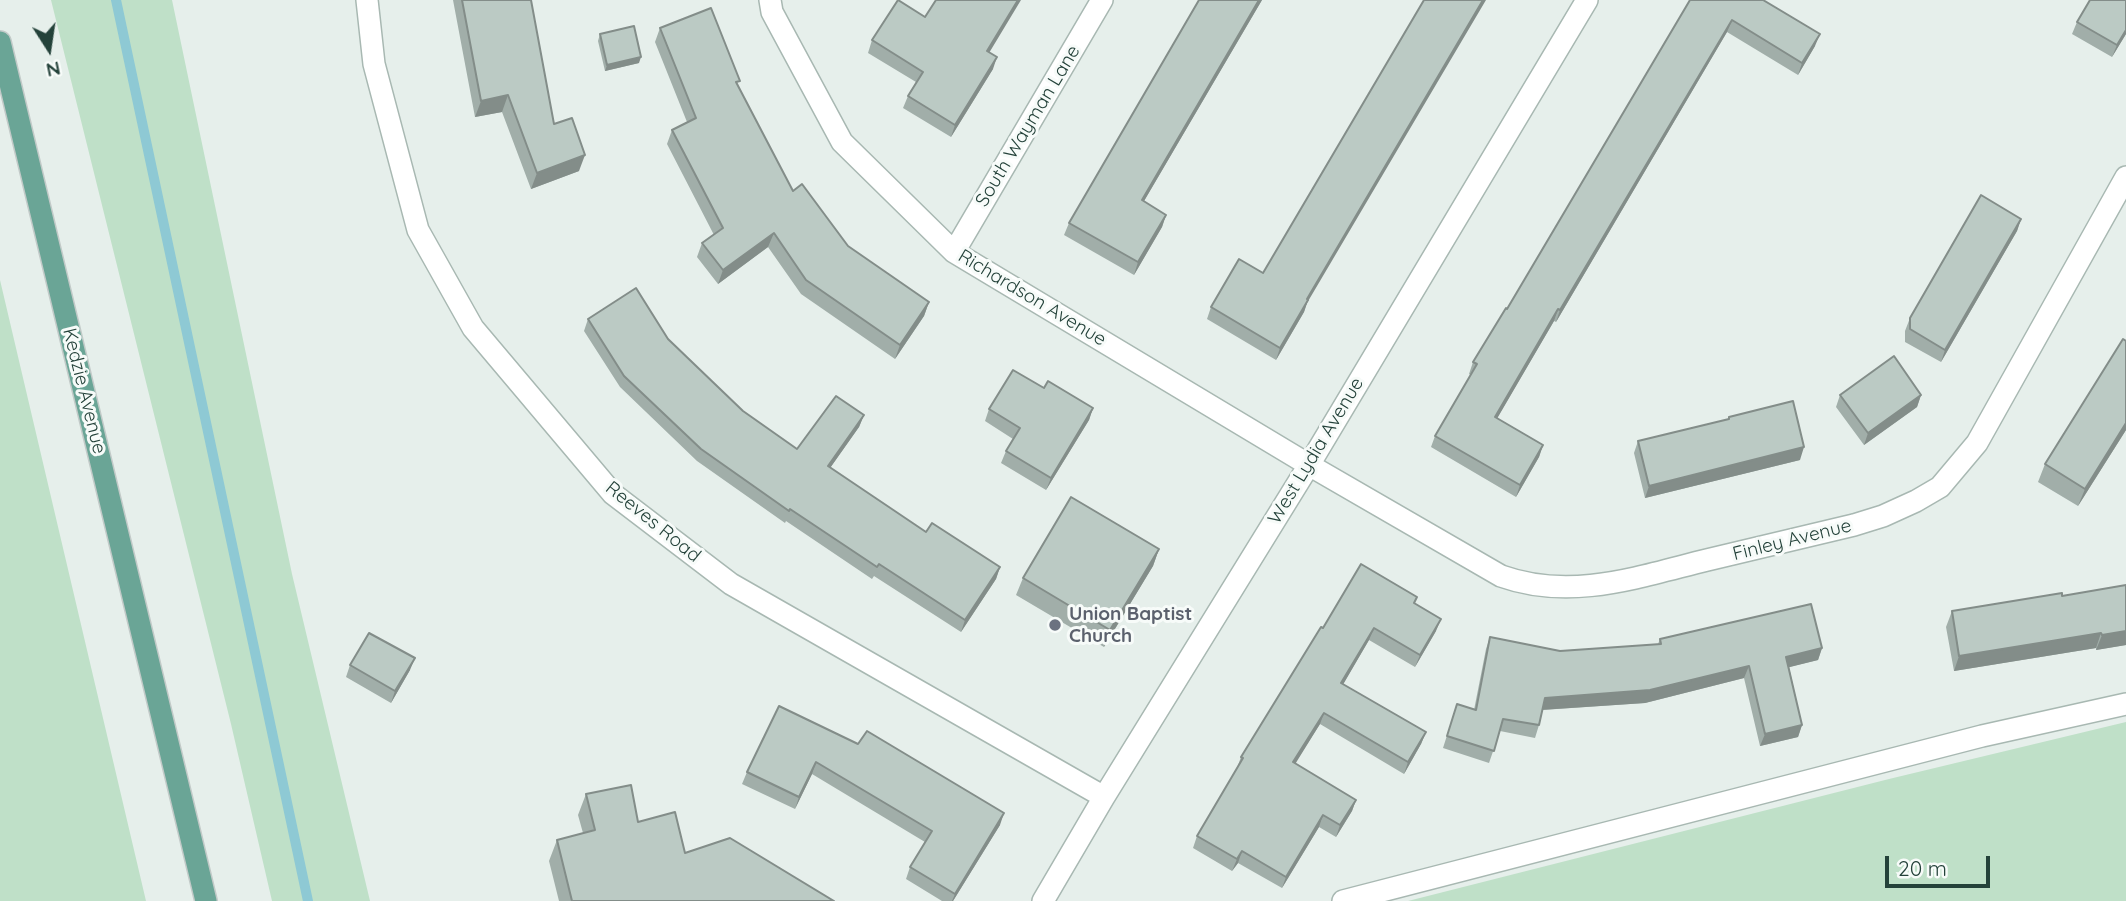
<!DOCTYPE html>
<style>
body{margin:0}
#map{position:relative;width:2126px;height:901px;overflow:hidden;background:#e6efeb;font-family:Quicksand,sans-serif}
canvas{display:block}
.north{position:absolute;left:14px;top:14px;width:70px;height:70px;-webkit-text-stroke:5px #f7fbf9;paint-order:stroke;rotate:168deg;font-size:19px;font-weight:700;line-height:28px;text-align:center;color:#24423a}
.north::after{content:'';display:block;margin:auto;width:24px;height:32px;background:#24423a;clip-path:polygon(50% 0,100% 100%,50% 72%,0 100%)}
.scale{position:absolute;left:1885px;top:856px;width:105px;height:32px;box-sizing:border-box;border:4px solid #24423a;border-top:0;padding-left:9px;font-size:21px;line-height:24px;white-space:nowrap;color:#24423a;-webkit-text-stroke:5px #f7fbf9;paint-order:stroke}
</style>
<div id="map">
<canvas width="2126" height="901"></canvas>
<div class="north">N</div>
<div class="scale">20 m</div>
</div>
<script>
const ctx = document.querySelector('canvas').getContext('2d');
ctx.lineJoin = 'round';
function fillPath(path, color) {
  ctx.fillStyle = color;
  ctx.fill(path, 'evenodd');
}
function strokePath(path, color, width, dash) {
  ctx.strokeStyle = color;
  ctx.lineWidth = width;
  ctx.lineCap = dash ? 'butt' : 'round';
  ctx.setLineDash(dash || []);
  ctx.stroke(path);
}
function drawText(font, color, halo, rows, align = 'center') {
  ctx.font = font + ' Quicksand,sans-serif';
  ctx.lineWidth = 6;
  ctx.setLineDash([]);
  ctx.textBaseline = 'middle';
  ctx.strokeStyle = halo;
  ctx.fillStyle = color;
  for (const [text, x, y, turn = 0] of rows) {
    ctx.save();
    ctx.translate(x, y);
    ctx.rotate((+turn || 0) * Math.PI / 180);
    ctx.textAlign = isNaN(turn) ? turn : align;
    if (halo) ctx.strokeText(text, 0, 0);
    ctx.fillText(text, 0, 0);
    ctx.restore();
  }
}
const green = new Path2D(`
 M 51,0 L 172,0 L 292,574 L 370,901 L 272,901 L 231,724 Z
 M 0,280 L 146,901 L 0,901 Z
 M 2126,722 L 2126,901 L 1408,901 L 1889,779 Z`);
const stream = new Path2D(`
 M 116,0 L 308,901`);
const minor = new Path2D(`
 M 367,0 L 374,64 L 418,230 L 473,328 L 613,494 L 731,584 L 1104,797
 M 770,0 L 772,12 L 842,142 L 954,252 L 1309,465 L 1501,576 C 1571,601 1638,577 1707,560 C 1756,548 1805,537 1854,525 L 1883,516 L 1916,501 L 1940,487 L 1977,443 L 2126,177
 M 954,252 L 1102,0
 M 1043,901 L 1104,797 L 1309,465 L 1587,0
 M 1343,901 L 1982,736 L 2126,704`);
const major = new Path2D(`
 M 0,42 L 206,901`);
const wall = new Path2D(`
 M 453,0 L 531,0 L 554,124 L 579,171 L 531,189 L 502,112 L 475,117 Z
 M 1199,0 L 1262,0 L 1144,201 L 1166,215 L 1162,227 L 1134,275 L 1064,235 L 1069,223 Z
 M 1690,0 L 1815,46 L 1798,75 L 1727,32 L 1556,322 L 1554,321 L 1497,418 L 1543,445 L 1539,457 L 1516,497 L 1431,447 L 1435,436 L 1471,375 L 1469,374 L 1473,362 L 1507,309 Z
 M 2126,0 L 2126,34 L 2112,57 L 2072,34 L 2077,22 Z
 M 925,17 L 989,52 L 993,69 L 951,137 L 903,108 L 908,96 L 916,82 L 868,53 L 872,40 Z
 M 660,28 L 738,86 L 793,191 L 848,246 L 929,302 L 924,316 L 895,359 L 801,294 L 768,247 L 718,284 L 697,257 L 702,243 L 714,235 L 667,144 L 672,130 L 687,122 L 655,42 Z
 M 600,34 L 639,63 L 605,71 L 598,41 Z
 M 2021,219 L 2017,231 L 1941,362 L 1905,342 L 1905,331 L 1910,318 Z
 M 1307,303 L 1304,312 L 1276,360 L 1207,319 L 1211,307 Z
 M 588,319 L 668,339 L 743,411 L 797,449 L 864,415 L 859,427 L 830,468 L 926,532 L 1000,567 L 996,579 L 961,632 L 874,576 L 872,579 L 786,521 L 785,523 L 697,461 L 620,387 L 584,331 Z
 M 2126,341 L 2126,430 L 2078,506 L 2038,482 L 2045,464 Z
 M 1044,388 L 1093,408 L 1089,420 L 1046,490 L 1001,463 L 1006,451 L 1013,439 L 985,421 L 989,409 Z
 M 1840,395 L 1921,395 L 1917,407 L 1864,445 L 1836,407 Z
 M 1729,417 L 1800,460 L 1645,498 L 1634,453 L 1638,441 L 1728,420 Z
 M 1159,549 L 1153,566 L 1104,647 L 1016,595 L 1023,578 Z
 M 2126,585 L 2126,645 L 2096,650 L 2096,648 L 1954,671 L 1946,627 L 1952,611 L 2062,596 Z
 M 1415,603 L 1436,631 L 1415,667 L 1369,640 L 1343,684 L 1426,732 L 1421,744 L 1404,774 L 1320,724 L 1295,763 L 1356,800 L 1352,811 L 1336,837 L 1319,827 L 1282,888 L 1238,863 L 1232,871 L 1193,848 L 1197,836 L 1237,768 L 1241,757 L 1323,628 Z
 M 1490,637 L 1560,651 L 1658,644 L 1660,639 L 1822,648 L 1818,660 L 1789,667 L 1802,725 L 1798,737 L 1760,746 L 1744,678 L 1645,703 L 1542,710 L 1539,725 L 1535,738 L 1500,731 L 1489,763 L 1443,748 L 1457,704 L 1474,710 L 1486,649 Z
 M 350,665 L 410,670 L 391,703 L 346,677 Z
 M 858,744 L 1000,825 L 953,901 L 942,901 L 906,879 L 910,867 L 925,842 L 812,774 L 795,809 L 742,784 L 747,772 Z
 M 586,794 L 638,822 L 685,853 L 834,901 L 559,901 L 549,861 L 557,840 L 583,833 L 578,815 Z`);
const shadedWall = new Path2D(`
 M 1018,0 L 1021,0 L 983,63 L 987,51 Z
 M 1259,0 L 1262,0 L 1137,213 L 1142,200 Z
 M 1483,0 L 1486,0 L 1307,303 L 1304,312 L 1276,360 L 1280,348 L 1307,299 Z
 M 1732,20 L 1727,32 L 1556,322 L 1560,310 Z
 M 2126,30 L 2126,34 L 2112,57 L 2117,45 Z
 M 1820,34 L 1815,46 L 1798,75 L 1802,63 Z
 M 641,57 L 639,63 L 605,71 L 607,65 Z
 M 997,57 L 993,69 L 951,137 L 955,125 Z
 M 508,95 L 502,112 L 475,117 L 481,101 Z
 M 585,155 L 579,171 L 531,189 L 537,173 Z
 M 1166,215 L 1162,227 L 1134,275 L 1138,262 Z
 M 2021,219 L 2017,231 L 1941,362 L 1945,350 Z
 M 774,233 L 768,247 L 718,284 L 723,270 Z
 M 929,302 L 924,316 L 895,359 L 900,345 Z
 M 1558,309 L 1554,321 L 1491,429 L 1495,417 Z
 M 1921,395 L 1917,407 L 1864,445 L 1868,433 Z
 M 1093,408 L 1089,420 L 1046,490 L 1051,478 Z
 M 864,415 L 859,427 L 823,478 L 828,466 Z
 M 2126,423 L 2126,430 L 2078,506 L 2085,489 Z
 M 1543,445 L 1539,457 L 1516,497 L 1520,485 Z
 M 1804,447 L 1800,460 L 1645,498 L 1649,486 Z
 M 1159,549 L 1153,566 L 1104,647 L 1110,630 Z
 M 1000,567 L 996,579 L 961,632 L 965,620 Z
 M 1441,619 L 1436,631 L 1415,667 L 1420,655 Z
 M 1374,628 L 1369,640 L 1337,695 L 1341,683 Z
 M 2126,631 L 2126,645 L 2096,650 L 2102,635 Z
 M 2101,633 L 2096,648 L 1954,671 L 1959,656 Z
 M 1822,648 L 1818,660 L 1782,669 L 1786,657 Z
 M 415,658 L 410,670 L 391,703 L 395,691 Z
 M 1749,666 L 1744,678 L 1645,703 L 1540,710 L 1545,698 Z
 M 1324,713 L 1320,724 L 1289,774 L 1293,762 Z
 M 1802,725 L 1798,737 L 1760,746 L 1765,734 Z
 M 1426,732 L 1421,744 L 1404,774 L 1408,762 Z
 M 816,762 L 812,774 L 795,809 L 799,797 Z
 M 1356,800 L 1352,811 L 1336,837 L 1340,825 Z
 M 1004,813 L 1000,825 L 953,901 L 952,901 L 955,894 Z
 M 1323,815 L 1319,827 L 1282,888 L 1286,877 Z
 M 1242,851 L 1238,863 L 1232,871 L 1237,859 Z`);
const building = new Path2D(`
 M 462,0 L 531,0 L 554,124 L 572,118 L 585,155 L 537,173 L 508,95 L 481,101 Z
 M 898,0 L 925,17 L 936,0 L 1018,0 L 987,51 L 997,57 L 955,125 L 908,96 L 923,72 L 872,40 Z
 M 1199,0 L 1259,0 L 1142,200 L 1166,215 L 1138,262 L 1069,223 Z
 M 1424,0 L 1483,0 L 1307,299 L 1308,300 L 1280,348 L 1211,307 L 1239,259 L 1263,273 Z
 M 1690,0 L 1763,0 L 1820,34 L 1802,63 L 1732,20 L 1560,310 L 1558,309 L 1495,417 L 1543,445 L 1520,485 L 1435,436 L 1477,364 L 1473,362 L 1506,308 L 1507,309 Z
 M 2090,0 L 2126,0 L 2126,30 L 2117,45 L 2077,22 Z
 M 711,8 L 740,81 L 736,82 L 793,191 L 802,184 L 848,246 L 929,302 L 900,345 L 806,280 L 774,233 L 723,270 L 702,243 L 723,228 L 672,130 L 696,118 L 660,28 Z
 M 634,26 L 641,57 L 607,65 L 600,34 Z
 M 1981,195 L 2021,219 L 1945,350 L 1910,329 L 1910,318 Z
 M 636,288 L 668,339 L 743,411 L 797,449 L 836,396 L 864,415 L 828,466 L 926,532 L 932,523 L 1000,567 L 965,620 L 879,564 L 877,567 L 790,509 L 789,511 L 701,449 L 624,376 L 588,319 Z
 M 2123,339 L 2126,341 L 2126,423 L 2085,489 L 2045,464 Z
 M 1894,356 L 1921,395 L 1868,433 L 1840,395 Z
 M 1013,370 L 1044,388 L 1048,381 L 1093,408 L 1051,478 L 1006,451 L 1020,428 L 989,409 Z
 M 1793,401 L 1804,447 L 1649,486 L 1638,441 L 1729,419 L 1729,417 Z
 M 1071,497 L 1159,549 L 1110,630 L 1023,578 Z
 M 1361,564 L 1417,597 L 1414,603 L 1441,619 L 1420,655 L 1374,628 L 1341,683 L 1426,732 L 1408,762 L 1324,713 L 1293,762 L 1356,800 L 1340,825 L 1323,815 L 1286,877 L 1242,851 L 1237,859 L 1197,836 L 1243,758 L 1241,757 L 1321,627 L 1323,628 Z
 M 2126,585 L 2126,631 L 2102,635 L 2101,633 L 1959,656 L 1952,611 L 2062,593 L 2062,596 Z
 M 1811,604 L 1822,648 L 1786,657 L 1802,725 L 1765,734 L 1749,666 L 1650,690 L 1545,698 L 1539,725 L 1503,719 L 1494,751 L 1447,736 L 1457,704 L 1476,710 L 1490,637 L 1560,651 L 1661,644 L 1660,639 Z
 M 369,633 L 415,658 L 395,691 L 350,665 Z
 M 779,706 L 858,744 L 867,731 L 1004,813 L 955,894 L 910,867 L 932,831 L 816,762 L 799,797 L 747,772 Z
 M 631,785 L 638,822 L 675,812 L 685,853 L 730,838 L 834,901 L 572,901 L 557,840 L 595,830 L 586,794 Z`);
const markers = [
 [1055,625,7,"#6b7280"]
];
const streetNames = [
 ["South Wayman Lane",1028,126,-59],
 ["Richardson Avenue",1032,298,31],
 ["Kedzie Avenue",84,391,76],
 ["West Lydia Avenue",1316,451,-59],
 ["Reeves Road",653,522,39],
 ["Finley Avenue",1792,540,-14]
];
const worshipNames = [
 ["Union Baptist",1069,614],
 ["Church",1069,636]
];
fillPath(green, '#bfe0c8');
strokePath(stream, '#8ec9d4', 10);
strokePath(minor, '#a8b8b2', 24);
strokePath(major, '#c2cac8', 24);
strokePath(minor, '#fff', 21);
strokePath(major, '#6aa596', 21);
fillPath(wall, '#a1aea9');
fillPath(shadedWall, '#838d89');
fillPath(building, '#bbcac4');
strokePath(building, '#838d89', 2);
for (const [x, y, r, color] of markers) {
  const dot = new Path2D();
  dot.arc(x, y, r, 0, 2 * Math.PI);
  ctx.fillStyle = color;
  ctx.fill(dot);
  strokePath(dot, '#f7fbf9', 2.5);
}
drawText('19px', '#24423a', '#f7fbf9', streetNames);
drawText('bold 19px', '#5b616d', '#f7fbf9', worshipNames, 'left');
</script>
